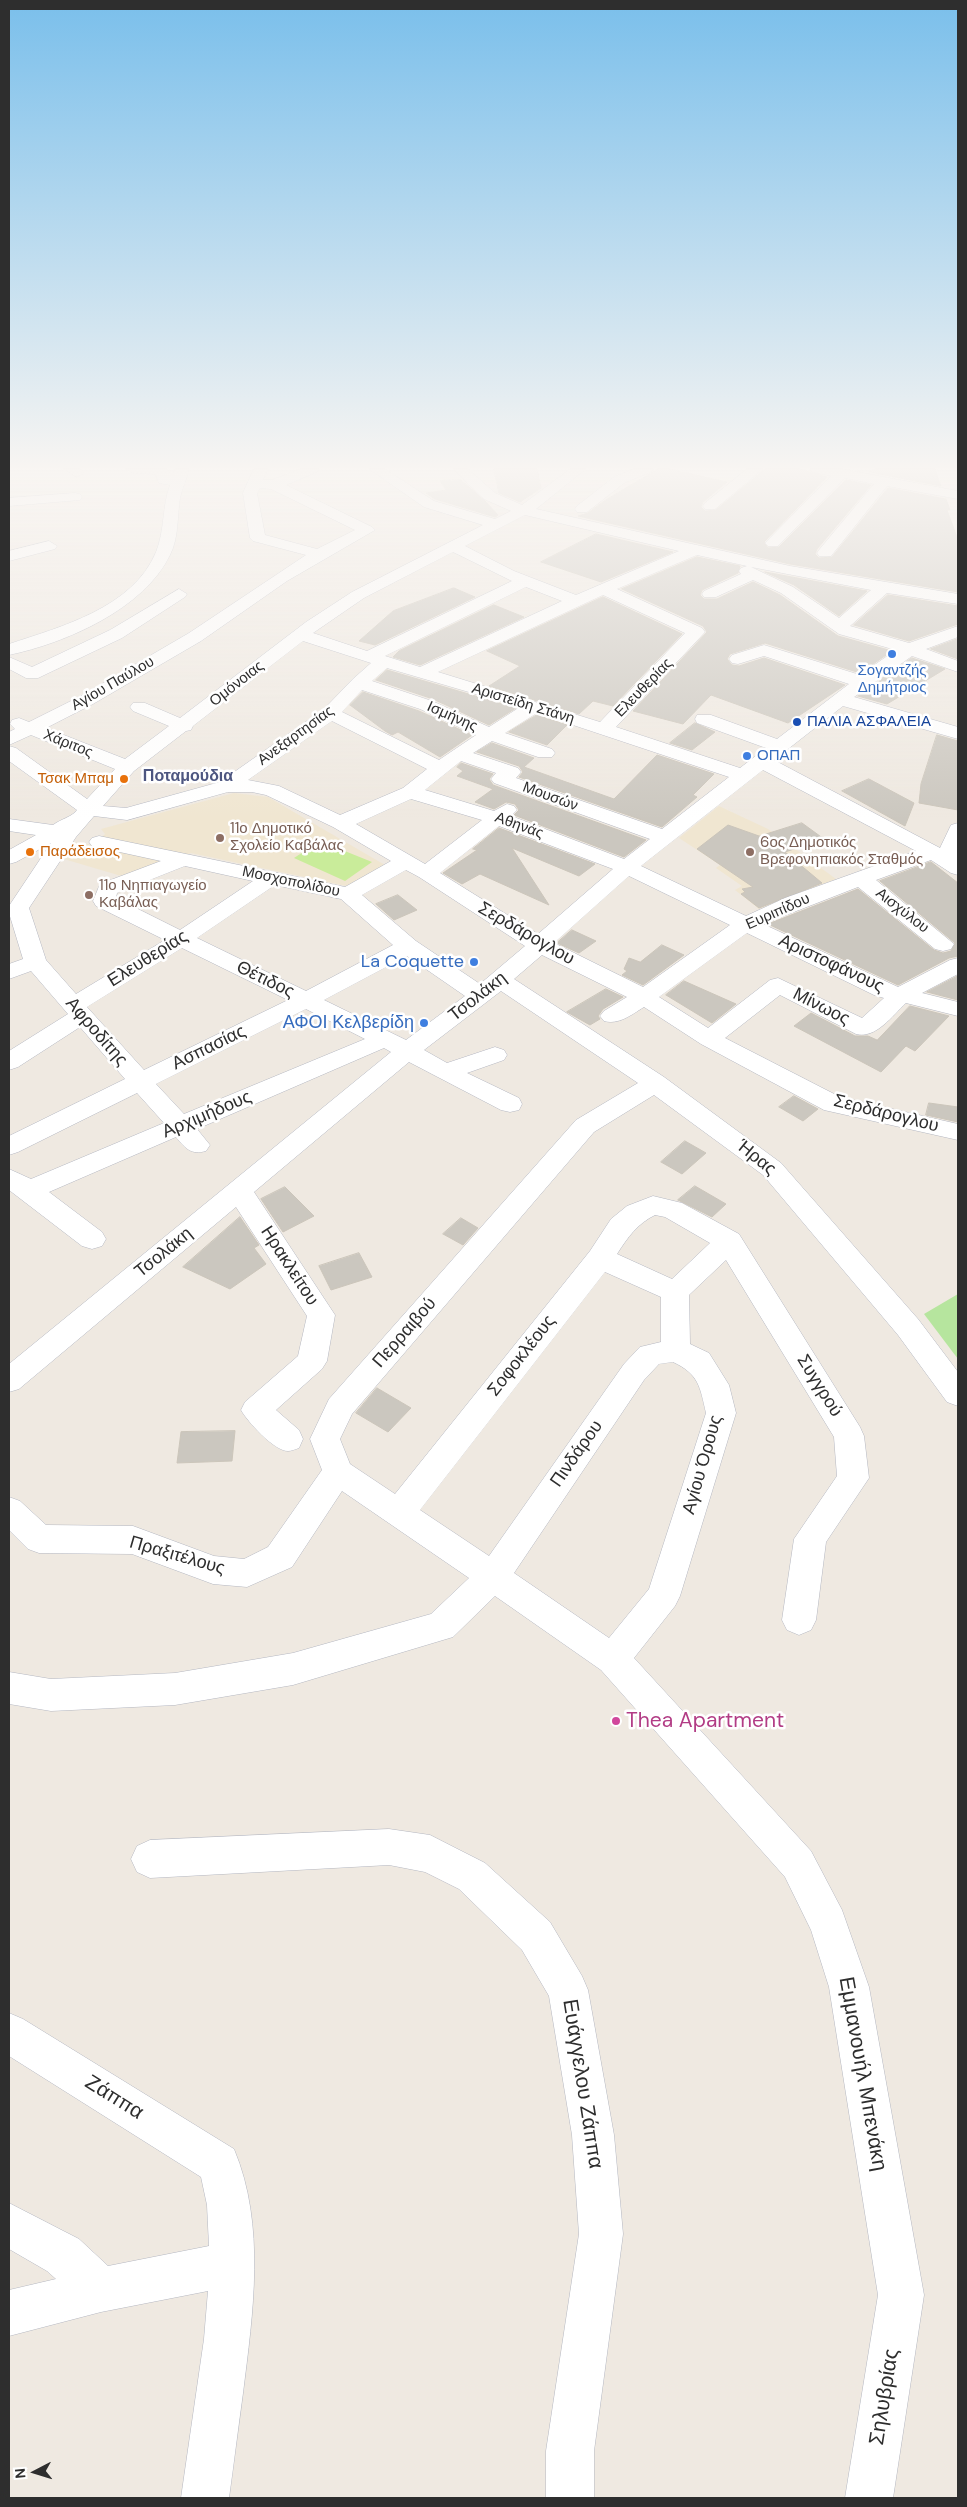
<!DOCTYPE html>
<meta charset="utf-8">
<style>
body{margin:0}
#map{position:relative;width:967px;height:2507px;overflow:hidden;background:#efe9e1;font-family:"DM Sans",sans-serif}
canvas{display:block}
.frame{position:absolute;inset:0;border:10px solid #2e2e2e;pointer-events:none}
.north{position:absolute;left:10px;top:2447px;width:50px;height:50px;-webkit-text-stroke:4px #fff;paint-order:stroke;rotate:265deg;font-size:14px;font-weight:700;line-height:20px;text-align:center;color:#2e2e2e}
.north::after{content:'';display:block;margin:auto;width:18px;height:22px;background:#2e2e2e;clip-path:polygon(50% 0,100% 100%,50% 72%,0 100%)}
</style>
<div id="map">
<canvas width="967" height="2507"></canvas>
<div class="frame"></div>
<div class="north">N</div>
</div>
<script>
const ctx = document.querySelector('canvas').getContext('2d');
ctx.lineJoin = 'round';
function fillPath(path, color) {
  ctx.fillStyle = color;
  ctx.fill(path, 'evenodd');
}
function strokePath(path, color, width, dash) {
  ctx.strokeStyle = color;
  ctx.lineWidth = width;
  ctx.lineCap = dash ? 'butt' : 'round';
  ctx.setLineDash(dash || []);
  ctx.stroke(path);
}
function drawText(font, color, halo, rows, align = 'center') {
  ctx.font = font + ' "DM Sans",sans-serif';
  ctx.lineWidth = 5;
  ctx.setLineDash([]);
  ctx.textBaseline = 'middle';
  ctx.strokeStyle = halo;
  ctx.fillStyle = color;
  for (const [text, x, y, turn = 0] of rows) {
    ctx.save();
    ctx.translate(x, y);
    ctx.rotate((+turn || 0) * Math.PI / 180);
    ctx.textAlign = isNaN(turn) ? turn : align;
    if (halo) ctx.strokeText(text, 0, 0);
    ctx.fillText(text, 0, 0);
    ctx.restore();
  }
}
const education = new Path2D(`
 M 234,793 L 268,797 L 385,865 L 351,887 L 191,853 L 128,878 L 57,857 L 72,842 L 94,845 L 105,834 L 101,829 Z
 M 719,806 L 768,829 L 836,879 L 759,909 L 735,890 L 742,886 L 716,868 L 720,865 L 679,838 Z`);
const green = new Path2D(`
 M 958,1294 L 958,1359 L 924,1314 Z`);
const pitch = new Path2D(`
 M 320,841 L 372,862 L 345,881 L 294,858 Z`);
const building = new Path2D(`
 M 494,469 L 537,469 L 541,488 L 520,502 L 499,493 Z
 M 658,469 L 669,469 L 727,482 L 703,502 L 701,507 L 705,511 L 716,510 L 765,469 L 800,469 L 827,477 L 764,542 L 768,548 L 779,547 L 846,480 L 871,485 L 817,549 L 815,554 L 819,558 L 832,557 L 888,488 L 946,499 L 950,510 L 947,510 L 958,540 L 958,592 L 790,564 L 578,516 L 588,513 L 604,501 Z
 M 876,469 L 935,469 L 941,486 L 869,472 Z
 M 461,480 L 485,501 L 498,515 L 495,517 L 435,499 L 426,493 L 446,490 L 440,481 Z
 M 596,534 L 673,552 L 601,582 L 541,562 Z
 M 697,557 L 740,566 L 738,573 L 702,590 L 700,595 L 704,599 L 717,599 L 753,582 L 780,595 L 838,636 L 892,651 L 860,673 L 765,643 L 730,654 L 727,659 L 732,665 L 739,666 L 764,658 L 845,685 L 788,723 L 711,695 L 683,724 L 633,711 L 707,632 L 703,626 L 622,589 Z
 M 765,572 L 867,591 L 839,616 L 794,585 Z
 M 454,588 L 475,597 L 375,645 L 359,641 L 393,611 Z
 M 888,595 L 958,606 L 958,624 L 909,641 L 854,625 Z
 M 603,597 L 682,634 L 613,706 L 593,701 L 579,714 L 489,686 L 520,666 L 487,651 Z
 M 494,605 L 524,617 L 420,665 L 393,657 L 399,651 Z
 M 958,639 L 958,659 L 931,649 Z
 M 912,658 L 945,669 L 887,704 L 858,696 Z
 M 387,670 L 516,708 L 489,725 L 433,699 L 376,680 Z
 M 363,692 L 419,711 L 472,735 L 440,757 L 398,732 L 392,735 L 385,731 L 350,705 Z
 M 537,715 L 567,725 L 547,745 L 509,732 Z
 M 695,723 L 715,732 L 692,750 L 670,743 Z
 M 937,735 L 958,741 L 958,810 L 919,803 L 921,784 Z
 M 492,743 L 534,758 L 524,767 L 614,799 L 657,755 L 714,774 L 693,795 L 697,797 L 662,827 L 519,777 L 523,772 L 519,766 L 477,752 Z
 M 461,763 L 493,774 L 489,779 L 493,785 L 646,840 L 624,857 L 514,815 L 519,810 L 515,804 L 506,802 L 494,809 L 475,802 L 493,789 L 457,776 L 463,771 L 457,767 Z
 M 869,779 L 914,803 L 905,826 L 842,791 Z
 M 802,823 L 824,839 L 785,852 L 822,883 L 759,908 L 741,894 L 745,892 L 742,889 L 753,887 L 697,849 L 728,825 L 759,836 Z
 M 499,828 L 595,864 L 579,876 L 512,848 L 549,905 L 480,874 L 462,884 L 443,873 L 477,850 L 473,849 Z
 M 931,862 L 958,883 L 958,956 L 949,958 L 898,985 L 768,924 L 858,889 L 934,950 L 943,953 L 951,951 L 955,943 L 880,881 Z
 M 398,895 L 417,910 L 394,920 L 376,904 Z
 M 572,930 L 596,941 L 579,953 L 557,943 Z
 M 662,945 L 684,955 L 643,985 L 622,975 L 627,971 L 624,969 L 629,958 L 640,962 Z
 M 958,976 L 958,1000 L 927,992 Z
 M 684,981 L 736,1004 L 712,1023 L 666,995 Z
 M 606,989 L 623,997 L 603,1009 L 598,1016 L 600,1019 L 590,1025 L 567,1012 Z
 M 910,1006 L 949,1016 L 915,1051 L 906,1046 L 881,1072 L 794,1026 L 811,1013 L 855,1036 L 868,1036 L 877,1040 Z
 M 794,1096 L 818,1109 L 803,1121 L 779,1107 Z
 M 929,1103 L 958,1107 L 958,1122 L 926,1115 Z
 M 685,1141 L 706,1153 L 682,1174 L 661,1162 Z
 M 695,1186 L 726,1204 L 712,1217 L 678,1200 Z
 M 285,1187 L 314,1216 L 283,1232 L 261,1199 Z
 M 240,1217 L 259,1245 L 254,1248 L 266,1264 L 230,1289 L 183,1267 Z
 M 461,1218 L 478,1228 L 463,1245 L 443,1234 Z
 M 359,1253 L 372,1277 L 331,1290 L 319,1266 Z
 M 377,1388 L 411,1408 L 388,1432 L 356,1413 Z
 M 235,1431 L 232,1461 L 177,1463 L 181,1432 Z`);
const minor = new Path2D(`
 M 64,469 L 80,469 L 84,473 L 77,477 Z
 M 126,469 L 167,469 L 173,476 L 175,469 L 189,469 C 187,479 182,488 180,498 C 177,517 179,537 170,555 C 144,609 66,643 9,655 L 9,644 C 60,627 133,608 156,552 C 165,530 162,506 170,485 L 159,483 L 155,474 L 133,473 Z
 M 254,469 L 268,469 L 263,480 L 272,480 L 300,469 L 319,469 L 317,472 L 286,485 L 372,527 L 375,530 L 287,581 L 201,641 L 93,704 L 46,728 L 125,759 L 169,726 L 133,711 L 130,707 L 133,703 L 145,703 L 180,718 L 306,622 L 352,592 L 483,525 L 424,507 L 369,469 L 385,469 L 434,501 L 495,519 L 511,511 L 484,499 L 453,469 L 468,469 L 495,493 L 522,505 L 570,469 L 586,469 L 536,509 L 790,566 L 958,594 L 958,604 L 887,593 L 850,626 L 909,643 L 958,626 L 958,637 L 926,649 L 958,661 L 958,672 L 912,656 L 854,697 L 958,727 L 958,739 L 843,706 L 774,760 L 940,848 L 951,825 L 958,823 L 958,875 L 951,873 L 931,860 L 876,880 L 954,944 L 951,949 L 943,951 L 935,949 L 858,887 L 763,924 L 898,987 L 950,960 L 958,958 L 958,974 L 922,993 L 958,1002 L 958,1016 L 906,1003 C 892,1016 876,1039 856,1034 L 780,995 L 725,1038 L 840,1097 L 958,1124 L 958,1140 L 824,1110 L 701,1044 L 644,1007 C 631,1015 619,1025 604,1021 L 600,1016 L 604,1011 L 627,997 L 542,955 L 514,979 L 664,1077 L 781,1163 L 918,1319 L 958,1372 L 958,1406 L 947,1402 L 898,1335 L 763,1175 L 654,1095 L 594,1132 L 352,1414 L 340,1439 L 350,1464 L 395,1494 L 590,1251 L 611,1219 L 627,1206 L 653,1196 L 682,1203 L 739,1234 L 860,1427 L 864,1436 L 869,1478 L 826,1542 L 816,1620 L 811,1630 L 799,1635 L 787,1630 L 782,1620 L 794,1539 L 837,1476 L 834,1437 L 726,1260 L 689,1295 L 690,1344 L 709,1353 L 729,1385 L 736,1413 L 680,1596 L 675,1606 L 634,1658 L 811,1851 L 842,1910 L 869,1987 L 924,2295 L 893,2498 L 845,2498 L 878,2295 L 829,1987 L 811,1930 L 785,1877 L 601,1670 L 495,1596 L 453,1637 L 293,1685 L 175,1705 L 51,1711 L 9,1704 L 9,1672 L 51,1679 L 175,1673 L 293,1653 L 431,1614 L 469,1578 L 342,1491 L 292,1567 L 247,1587 L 213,1584 L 132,1554 L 39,1553 L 28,1549 L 9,1530 L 9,1497 L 20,1501 L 46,1525 L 133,1526 L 214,1556 L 244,1559 L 268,1547 L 322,1470 L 310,1439 L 329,1399 L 576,1120 L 638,1083 L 501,991 L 424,1050 L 447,1063 L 495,1047 L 504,1050 L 507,1055 L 504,1060 L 467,1073 L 519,1098 L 522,1104 L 519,1110 L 510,1112 L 501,1110 L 409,1062 L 254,1192 L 335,1315 L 327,1361 L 322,1369 L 276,1410 L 299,1430 L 303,1439 L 299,1448 C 296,1449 291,1451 288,1451 C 274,1451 247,1421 241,1410 L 245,1402 L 298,1356 L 307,1316 L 236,1207 L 19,1389 L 9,1392 L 9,1364 L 391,1052 L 384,1048 L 197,1129 L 210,1145 L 206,1151 C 191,1155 186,1149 176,1137 L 49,1192 L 102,1232 L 106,1239 L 102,1246 L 92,1249 L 82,1246 L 9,1190 L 9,1169 L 31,1179 L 164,1123 L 137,1093 L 18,1152 L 9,1155 L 9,1136 L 125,1079 L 80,1027 L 18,1067 L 9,1070 L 9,1051 L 68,1014 L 31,971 L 9,979 L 9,964 L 23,959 L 9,913 L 9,906 L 51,843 L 16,862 L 9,864 L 9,850 L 36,835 L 9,831 L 9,819 L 53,825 C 61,819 72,817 77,810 L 9,761 L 9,746 L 16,748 L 87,799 L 115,769 L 31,735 L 9,745 L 9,732 L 15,729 L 10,724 L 12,720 L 19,718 L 29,722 L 81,696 L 189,633 L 306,555 L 253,541 L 250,538 L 243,493 ZM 260,488 L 271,489 L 355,530 L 317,549 L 265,535 L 257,493 ZM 525,515 L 679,551 L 576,595 L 514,571 L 465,546 ZM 453,552 L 512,581 L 367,651 L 313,633 L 364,598 ZM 697,555 L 747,566 L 741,568 L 739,571 L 741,574 L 704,591 L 702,594 L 704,597 L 716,597 L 753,580 L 781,593 L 839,634 L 896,650 L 860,675 L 764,645 L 732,655 L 729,659 L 732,663 L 738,664 L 764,656 L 849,684 L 777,739 L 711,715 L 697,715 L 695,719 L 697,723 L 766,748 L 740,768 L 616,727 L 705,632 L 702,628 L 617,589 ZM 751,567 L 871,590 L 839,618 L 793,587 ZM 526,587 L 562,601 L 420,667 L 385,656 ZM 603,595 L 685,633 L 600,722 L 438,672 ZM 303,641 L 371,663 L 353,679 L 324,709 L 220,782 L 126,808 L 103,806 L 134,771 L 186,731 L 191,730 L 193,726 ZM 387,668 L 520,707 L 489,727 L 432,701 L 372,681 ZM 362,690 L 420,709 L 476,735 L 439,760 L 342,712 ZM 537,713 L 729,777 L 662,829 L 516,778 L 521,772 L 518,768 L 473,753 L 492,741 L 538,757 L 552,757 L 555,753 L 552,749 L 505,733 ZM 332,721 L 427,769 L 403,788 L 340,815 L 279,786 L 248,780 ZM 461,761 L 496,773 L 491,779 L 494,783 L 650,839 L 624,859 L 511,816 L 517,810 L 514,806 L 507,804 L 494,811 L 425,790 ZM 763,770 L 916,851 L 785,898 L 746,916 L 641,866 ZM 228,792 L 252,792 L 266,795 L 333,827 L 391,861 L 345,887 L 99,836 L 92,838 L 89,842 L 92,846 L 161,861 L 100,884 L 93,901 L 96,906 L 165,940 L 76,994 L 46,960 L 29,908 L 76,837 L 94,816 L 127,820 ZM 411,799 L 482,820 L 425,864 L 356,824 ZM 499,826 L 613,869 L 538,934 L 440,873 ZM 185,866 L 253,881 L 180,930 L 116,898 L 117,893 ZM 406,870 L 419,877 L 525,946 L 480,984 L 416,941 L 362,895 ZM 629,876 L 730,925 L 643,987 L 554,943 ZM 275,885 L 341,899 L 393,945 L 306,991 L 197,938 ZM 747,933 L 874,995 L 884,998 L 862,1018 L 778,978 L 770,980 L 708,1028 L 659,997 ZM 182,948 L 288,1000 L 144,1070 L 87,1007 ZM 407,956 L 465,996 L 406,1040 L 324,1000 ZM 306,1009 L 365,1039 L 184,1114 L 156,1084 ZM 655,1215 L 665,1217 L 710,1243 L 672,1279 L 617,1254 C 628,1237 637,1224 655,1215 ZM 605,1272 L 661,1297 L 661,1342 L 640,1347 L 624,1364 L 489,1556 L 420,1510 ZM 673,1362 C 699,1374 700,1387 706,1413 L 649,1589 L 609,1638 L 514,1573 L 644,1380 L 659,1364 Z
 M 634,469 L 653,469 L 651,472 L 624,483 L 587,512 L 577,512 L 575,509 L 577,506 L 614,477 Z
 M 747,469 L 763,469 L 715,509 L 705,509 L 703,506 L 705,503 Z
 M 810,469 L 842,469 L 958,491 L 958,499 L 887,486 L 831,556 L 819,556 L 817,553 L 819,550 L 874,484 L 845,478 L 778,546 L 768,546 L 765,543 L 768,540 L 831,476 L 812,472 Z
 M 75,493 L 80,494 L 82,497 L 80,500 L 9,506 L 9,498 Z
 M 49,541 L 57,546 L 55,549 L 9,561 L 9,551 Z
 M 179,589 L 187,594 L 185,597 L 122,638 L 38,678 L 26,678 L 9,669 L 9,657 L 32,667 L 110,630 Z
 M 389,1829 L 430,1835 L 485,1863 L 550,1922 L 582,1976 L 588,1990 L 614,2135 L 623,2234 L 594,2451 L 594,2498 L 546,2498 L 546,2451 L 579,2234 L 572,2135 L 549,1996 L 522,1950 L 459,1889 L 425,1872 L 389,1865 L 150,1878 L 137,1872 L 131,1859 L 137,1846 L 150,1840 Z
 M 9,2013 L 23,2019 L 234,2149 C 266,2225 253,2313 243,2393 C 238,2428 234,2463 229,2498 L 181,2498 L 204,2339 L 208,2291 L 101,2312 L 9,2336 L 9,2290 L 56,2279 L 47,2271 L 9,2249 L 9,2203 L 79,2239 L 108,2266 L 209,2246 L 207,2205 L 201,2177 L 9,2056 Z`);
const markers = [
 [892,654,5,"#3f7fe0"],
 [797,722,5,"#1a4fb4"],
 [747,756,5,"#3f7fe0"],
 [124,779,5,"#e8710a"],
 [220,838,5,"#8d6e63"],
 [30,852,5,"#e8710a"],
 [750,852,5,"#8d6e63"],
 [89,895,5,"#8d6e63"],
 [474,962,5,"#3f7fe0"],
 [424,1023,5,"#3f7fe0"],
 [616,1721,5,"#d1479c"]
];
const farShopnames = [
 ["Σογαντζής",892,671],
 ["Δημήτριος",892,688],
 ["ΟΠΑΠ",757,756,"left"]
];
const farStreetnames = [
 ["Αγίου Παύλου",113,684,-30],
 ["Ομόνοιας",237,684,-38],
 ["Ελευθερίας",644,688,-46],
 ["Αριστείδη Στάνη",523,704,17],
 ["Ισμήνης",452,717,24],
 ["Ανεξαρτησίας",296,736,-36],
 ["Χάριτος",68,744,22],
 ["Μουσών",550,797,20],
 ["Αθηνάς",519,826,20],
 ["Μοσχοπολίδου",291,882,12],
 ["Αισχύλου",902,911,38],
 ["Ευριπίδου",778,912,-24]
];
const farTransitnames = [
 ["ΠΑΛΙΑ ΑΣΦΑΛΕΙΑ",807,722]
];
const farFoodnames = [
 ["Τσακ Μπαμ",114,779],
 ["Παράδεισος",40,852,"left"]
];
const farEducationnames = [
 ["11ο Δημοτικό",230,829],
 ["Σχολείο Καβάλας",230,846],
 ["6ος Δημοτικός",760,843],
 ["Βρεφονηπιακός Σταθμός",760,860],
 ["11ο Νηπιαγωγείο",99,886],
 ["Καβάλας",99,903]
];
const farQuarternames = [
 ["Ποταμούδια",188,777]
];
const streetNames = [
 ["Σερδάρογλου",526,934,30],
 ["Ελευθερίας",148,959,-32],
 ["Αριστοφάνους",831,964,25],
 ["Θέτιδος",265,980,26],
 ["Τσολάκη",478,997,-38],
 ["Μίνωος",821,1007,27],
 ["Αφροδίτης",96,1032,49],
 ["Ασπασίας",209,1048,-26],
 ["Σερδάρογλου",886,1114,14],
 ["Αρχιμήδους",207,1115,-23],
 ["Ήρας",756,1158,39],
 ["Τσολάκη",164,1253,-39],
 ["Ηρακλείτου",289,1266,57],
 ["Περραιβού",405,1333,-49],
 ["Σοφοκλέους",522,1356,-52],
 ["Συγγρού",819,1386,58],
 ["Πινδάρου",577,1454,-55],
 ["Αγίου Όρους",703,1465,-74],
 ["Πραξιτέλους",177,1556,16]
];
const shopNames = [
 ["La Coquette",464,962],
 ["ΑΦΟΙ Κελβερίδη",414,1023]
];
const nearHotelnames = [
 ["Thea Apartment",626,1721]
];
const nearStreetnames = [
 ["Εμμανουήλ Μπενάκη",862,2074,80],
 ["Ευάγγελου Ζάππα",582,2084,81],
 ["Ζάππα",114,2098,32],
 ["Σηλυβρίας",885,2397,-81]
];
fillPath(education, '#f0e6d1');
fillPath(green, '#b6e59e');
fillPath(pitch, '#c9ec9a');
fillPath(building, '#cbc7bf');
strokePath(building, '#cbc5ba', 1);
strokePath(minor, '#b4b7c1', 1);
fillPath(minor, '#fff');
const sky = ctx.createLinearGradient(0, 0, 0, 820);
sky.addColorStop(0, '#7abfeb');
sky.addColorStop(0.57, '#f8f5f2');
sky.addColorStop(1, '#f8f5f200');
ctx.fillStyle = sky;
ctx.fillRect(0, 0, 967, 820);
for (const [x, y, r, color] of markers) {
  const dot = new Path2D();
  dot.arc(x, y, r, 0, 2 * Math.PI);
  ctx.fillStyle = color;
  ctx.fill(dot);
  strokePath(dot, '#fff', 2);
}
drawText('15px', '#366cbe', '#fff', farShopnames);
drawText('15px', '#2e2e2e', '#fff', farStreetnames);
drawText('15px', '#164399', '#fff', farTransitnames, 'left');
drawText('15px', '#c56008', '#fff', farFoodnames, 'right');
drawText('15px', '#785e54', '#fff', farEducationnames, 'left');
drawText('bold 16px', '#4d5680', '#fff', farQuarternames);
drawText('18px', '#2e2e2e', '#fff', streetNames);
drawText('18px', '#366cbe', '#fff', shopNames, 'right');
drawText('21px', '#b23c85', '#fff', nearHotelnames, 'left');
drawText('21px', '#2e2e2e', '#fff', nearStreetnames);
</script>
